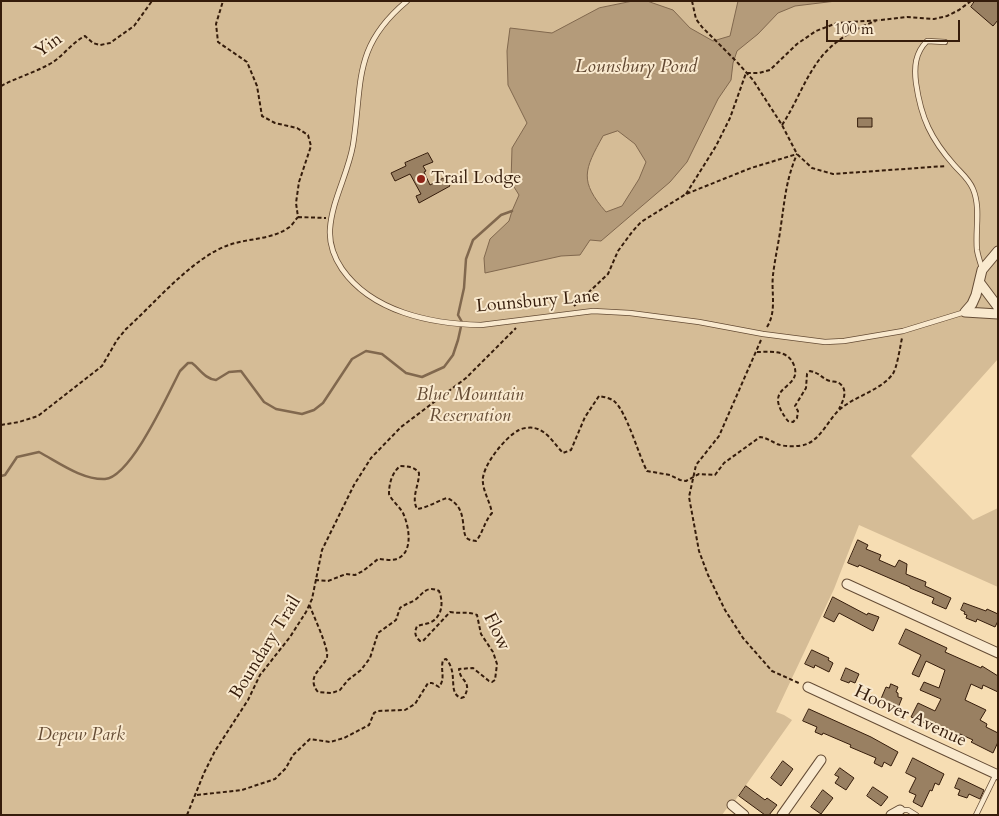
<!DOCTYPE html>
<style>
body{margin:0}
#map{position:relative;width:999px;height:816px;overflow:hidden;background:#f6ddb3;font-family:Cardo,serif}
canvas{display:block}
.frame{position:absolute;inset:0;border:2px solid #351c0b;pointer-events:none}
.scale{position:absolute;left:826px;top:20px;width:134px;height:22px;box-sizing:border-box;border:2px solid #351c0b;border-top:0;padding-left:6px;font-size:15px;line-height:18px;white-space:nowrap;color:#351c0b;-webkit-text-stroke:4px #f9e9ce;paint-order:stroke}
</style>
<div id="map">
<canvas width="999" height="816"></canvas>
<div class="frame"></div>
<div class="scale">100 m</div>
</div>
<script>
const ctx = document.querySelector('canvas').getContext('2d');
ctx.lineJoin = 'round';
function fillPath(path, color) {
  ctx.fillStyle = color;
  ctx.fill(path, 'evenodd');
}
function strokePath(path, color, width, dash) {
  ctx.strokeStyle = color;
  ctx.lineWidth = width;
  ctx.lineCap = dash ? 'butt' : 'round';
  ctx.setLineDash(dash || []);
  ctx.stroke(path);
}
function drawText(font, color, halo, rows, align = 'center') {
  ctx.font = font + ' Cardo,serif';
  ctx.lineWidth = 4;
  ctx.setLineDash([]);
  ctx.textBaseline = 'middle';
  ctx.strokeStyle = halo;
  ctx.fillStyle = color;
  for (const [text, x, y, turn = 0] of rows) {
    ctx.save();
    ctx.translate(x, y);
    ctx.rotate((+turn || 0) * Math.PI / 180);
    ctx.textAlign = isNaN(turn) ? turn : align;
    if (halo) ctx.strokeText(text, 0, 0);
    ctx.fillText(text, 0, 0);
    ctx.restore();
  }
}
const green = new Path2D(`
 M 1,1 L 998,1 L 998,359 L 911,456 L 973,520 L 998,508 L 998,587 L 859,525 L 834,589 L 776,712 L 784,715 L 792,720 L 734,802 L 732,801 L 722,815 L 1,815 Z`);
const water = new Path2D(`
 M 633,1 L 647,1 L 673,10 L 690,28 L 713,41 L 730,36 L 738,1 L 836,1 L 795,6 L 778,13 L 758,34 L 737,51 L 733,63 L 731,80 L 718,99 L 687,162 L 670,182 L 601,241 L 590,240 L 580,255 L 561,256 L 485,273 L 484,258 L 490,239 L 509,221 L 512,211 L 519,195 L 511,182 L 512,148 L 527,123 L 508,85 L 507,51 L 510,28 L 552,33 L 599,8 ZM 618,131 L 635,144 L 646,162 L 639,179 L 622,206 L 606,212 C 579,181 584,170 603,136 Z`);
const stream = new Path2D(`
 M 1,476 L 5,475 L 17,457 L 39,452 C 58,462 82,480 105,479 C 131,477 168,394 180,371 L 188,363 L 192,363 C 200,369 205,379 216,380 L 229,372 L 241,371 L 264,402 L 276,409 L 302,414 L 314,410 L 323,403 L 352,359 L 366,351 L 382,354 L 406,373 L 422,377 L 444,367 L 453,355 L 458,340 L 462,322 L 458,315 L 464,288 L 466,259 L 473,240 L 501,215 L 512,211`);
const building = new Path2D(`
 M 975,1 L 998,1 L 998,20 L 993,26 L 971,7 Z
 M 858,118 L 872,118 L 872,127 L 858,127 Z
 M 428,153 L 433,162 L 423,166 L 426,171 L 424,172 L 430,185 L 445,177 L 450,186 L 419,203 L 416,196 L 421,194 L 410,174 L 395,181 L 391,173 L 406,166 L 405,163 Z
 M 858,540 L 868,545 L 866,549 L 881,555 L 879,560 L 895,567 L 899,560 L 907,564 L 906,574 L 926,582 L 925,586 L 951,598 L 946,609 L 932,603 L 934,598 L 910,588 L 910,587 L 859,565 L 858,567 L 848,563 Z
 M 833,597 L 867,615 L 868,613 L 879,617 L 873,631 L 839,613 L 834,622 L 824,617 Z
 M 964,603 L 986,611 L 987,609 L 998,614 L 998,621 L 995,627 L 977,619 L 976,622 L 966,618 L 967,615 L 964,614 L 965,612 L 961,610 Z
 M 906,629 L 947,648 L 945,652 L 981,668 L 982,666 L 998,676 L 998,692 L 983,685 L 982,689 L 971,684 L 965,700 L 986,710 L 980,720 L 987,724 L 986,727 L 998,733 L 998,742 L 993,753 L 971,742 L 973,740 L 960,734 L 959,737 L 911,717 L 918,703 L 935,711 L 941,699 L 920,690 L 924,682 L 939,688 L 945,670 L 926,661 L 919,677 L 912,674 L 921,655 L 899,644 Z
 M 812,650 L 829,658 L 828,660 L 833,663 L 829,672 L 815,665 L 814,668 L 805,664 Z
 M 846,668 L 859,674 L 855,683 L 850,681 L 849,683 L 841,680 Z
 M 891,684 L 898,687 L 896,692 L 898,693 L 898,697 L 902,698 L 898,708 L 880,701 L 886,687 L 889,688 Z
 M 809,709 L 871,737 L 898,752 L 891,766 L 884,762 L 882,767 L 874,763 L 876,758 L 850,747 L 851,745 L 823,733 L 822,735 L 815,732 L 817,727 L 803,721 Z
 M 913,758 L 944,774 L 939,785 L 935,783 L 932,791 L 930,790 L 922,807 L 913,802 L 916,795 L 909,792 L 916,778 L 906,773 Z
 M 783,761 L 793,769 L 781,786 L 771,778 Z
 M 840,768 L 854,778 L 846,790 L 835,783 L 839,777 L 835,775 Z
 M 959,778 L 984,790 L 980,799 L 969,794 L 967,798 L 958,795 L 960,790 L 955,788 Z
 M 746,786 L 765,800 L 767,798 L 777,805 L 769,815 L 765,815 L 739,796 Z
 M 873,787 L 888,797 L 881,806 L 867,796 Z
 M 823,790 L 833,798 L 821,814 L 811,807 Z`);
const path = new Path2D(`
 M 692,1 L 696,19 L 702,27 L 737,62 L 753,80 L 782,125 L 797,154 L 812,168 L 833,174 L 946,166
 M 881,20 L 907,17 L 934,19 L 947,16 L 959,10 L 971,1
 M 1,86 C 16,78 33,73 48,65 C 62,58 71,43 85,36 L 93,43 L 100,45 L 110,43 L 134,26 L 152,1
 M 782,125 C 796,104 804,80 819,60 C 832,42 855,28 876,21
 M 686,194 L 716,146 L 730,118 L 746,73 L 759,73 L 770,70 L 797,44 L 816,31 L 837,23 L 880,20
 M 298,217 L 326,218
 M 574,306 L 608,274 L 618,251 L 632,232 L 641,222 L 686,194 L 751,168 L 797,154
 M 767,327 C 777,311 771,292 773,275 C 775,258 779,241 781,225 C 785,198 786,180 797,154
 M 761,340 L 719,436 L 696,465 L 689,497 L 699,551 L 708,575 L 725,610 L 743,638 L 772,671 L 801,684
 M 757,352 C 769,352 786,349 793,363 C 803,384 778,385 778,400 C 778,407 784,416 788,421 L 793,422 L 797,418 L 798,411 L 795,406 L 806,388 L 807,374 L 810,371 C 819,373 820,376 827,380 C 831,382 836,381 839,383 C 849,390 843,401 839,409
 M 1,425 L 19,422 L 38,416 L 102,366 L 117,340 L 126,329 C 155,303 193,257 229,245 C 248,238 271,240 288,228 C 292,226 295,220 298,217 L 296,203 L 299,182 L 311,146 L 308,135 L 297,128 L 275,123 L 262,116 L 257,86 L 247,62 L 218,42 L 216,24 L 223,1
 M 315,580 L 328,581 L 346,574 L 355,575 L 363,571 L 378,559 C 384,559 391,561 397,559 C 414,552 409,526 403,513 C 399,506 392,501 389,494 C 389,483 392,473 400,466 C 408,466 415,467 419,473 C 419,486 411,497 417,509 C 427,508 437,501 447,498 C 470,508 459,533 468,539 C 469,540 475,541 476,541 C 483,533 484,522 492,513 C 490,502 484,493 483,483 C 480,468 505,437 519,430 C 522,428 531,427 534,428 C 547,430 555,445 563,453 L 571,450 L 585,417 L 599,396 C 604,397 610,398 614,401 C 627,412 638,454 647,471 L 670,475 L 680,480 L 686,481 L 699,474 L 715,475 L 724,463 L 760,437 C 767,438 771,441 777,444 C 784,447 800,447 807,444 C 821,438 828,421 838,411 C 854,396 878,392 892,375 C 897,369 900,347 902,338
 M 197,795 L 242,790 L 275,779 L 286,768 L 293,755 L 310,739 L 330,742 L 344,738 L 369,725 L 374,713 L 378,711 L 405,710 L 415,704 L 428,683 L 432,683 L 439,687 C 446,678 440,671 443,660 L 446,659 C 459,673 447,693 461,698 L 464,697 C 473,681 460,682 459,669 L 473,668 L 489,681 L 492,682 L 495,680 L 497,664 L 493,652 L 481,634 L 477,615 C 468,611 460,614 450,612 L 423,641 L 420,641 C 415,636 414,633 417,626 C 421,625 425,624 429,623 C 442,618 444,603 439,591 C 426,585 423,594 415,600 C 410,603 405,604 400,608 L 396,620 L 378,633 L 370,658 L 361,670 L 348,680 L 340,690 L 332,693 L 318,692 C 305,676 324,668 327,657 C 329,648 313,615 309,604
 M 187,815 L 204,773 L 215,751 L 248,700 L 260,675 L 290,637 L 306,612 L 312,599 L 322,550 L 354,485 L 371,458 L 401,427 L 466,378 L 516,328`);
const lane = new Path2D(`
 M 407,1 C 352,47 363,82 353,145 C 348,174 332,200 330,229 C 329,244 334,257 342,269 C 372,312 431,324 481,325 L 593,311 L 630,313 L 699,322 L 763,334 L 825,342 L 844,341 L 903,331 L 965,312
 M 945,42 L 927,41 C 915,53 914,67 916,83 C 921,118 931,139 954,165 C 961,173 969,179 973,189 C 981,208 975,230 977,250 C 978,256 980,262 982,268
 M 900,810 L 908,810 L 916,815
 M 976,815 L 996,774`);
const street = new Path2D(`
 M 980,283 L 998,307
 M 965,312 L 972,304 L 976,295 L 982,270 L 998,251
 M 965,312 L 998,314
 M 847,584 L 998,653
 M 808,687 L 998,775
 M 732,805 L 744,815
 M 782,815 L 821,760
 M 891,815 L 900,810`);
const markers = [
 [421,179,5,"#8f2418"]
];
const streetNames = [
 ["Yin",49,46,-36],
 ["Lounsbury Lane",538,302,-5],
 ["Flow",496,632,64],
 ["Boundary Trail",266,648,-58],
 ["Hoover Avenue",910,717,25]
];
const poiNames = [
 ["Trail Lodge",431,179]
];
const parkNames = [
 ["Blue Mountain",470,396],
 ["Reservation",470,417],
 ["Depew Park",81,736]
];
const waterNames = [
 ["Lounsbury Pond",636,68]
];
fillPath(green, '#d5bc96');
fillPath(water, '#b49b7a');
strokePath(water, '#81684e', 1);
strokePath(stream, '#81684e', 2.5);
fillPath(building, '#998062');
strokePath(building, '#351c0b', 1);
strokePath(lane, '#654c35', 6);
strokePath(street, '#654c35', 11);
strokePath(path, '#351c0b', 2, [4, 2.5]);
strokePath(lane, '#f9e9ce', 4.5);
strokePath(street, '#f9e9ce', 9);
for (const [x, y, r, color] of markers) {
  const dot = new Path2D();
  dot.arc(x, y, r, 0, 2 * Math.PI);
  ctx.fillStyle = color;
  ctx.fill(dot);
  strokePath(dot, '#f9e9ce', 2);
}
drawText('18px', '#351c0b', '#f9e9ce', streetNames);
drawText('18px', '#351c0b', '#f9e9ce', poiNames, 'left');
drawText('italic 18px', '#654c35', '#f9e9ce', parkNames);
drawText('italic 19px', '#614832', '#f9e9ce', waterNames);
</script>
